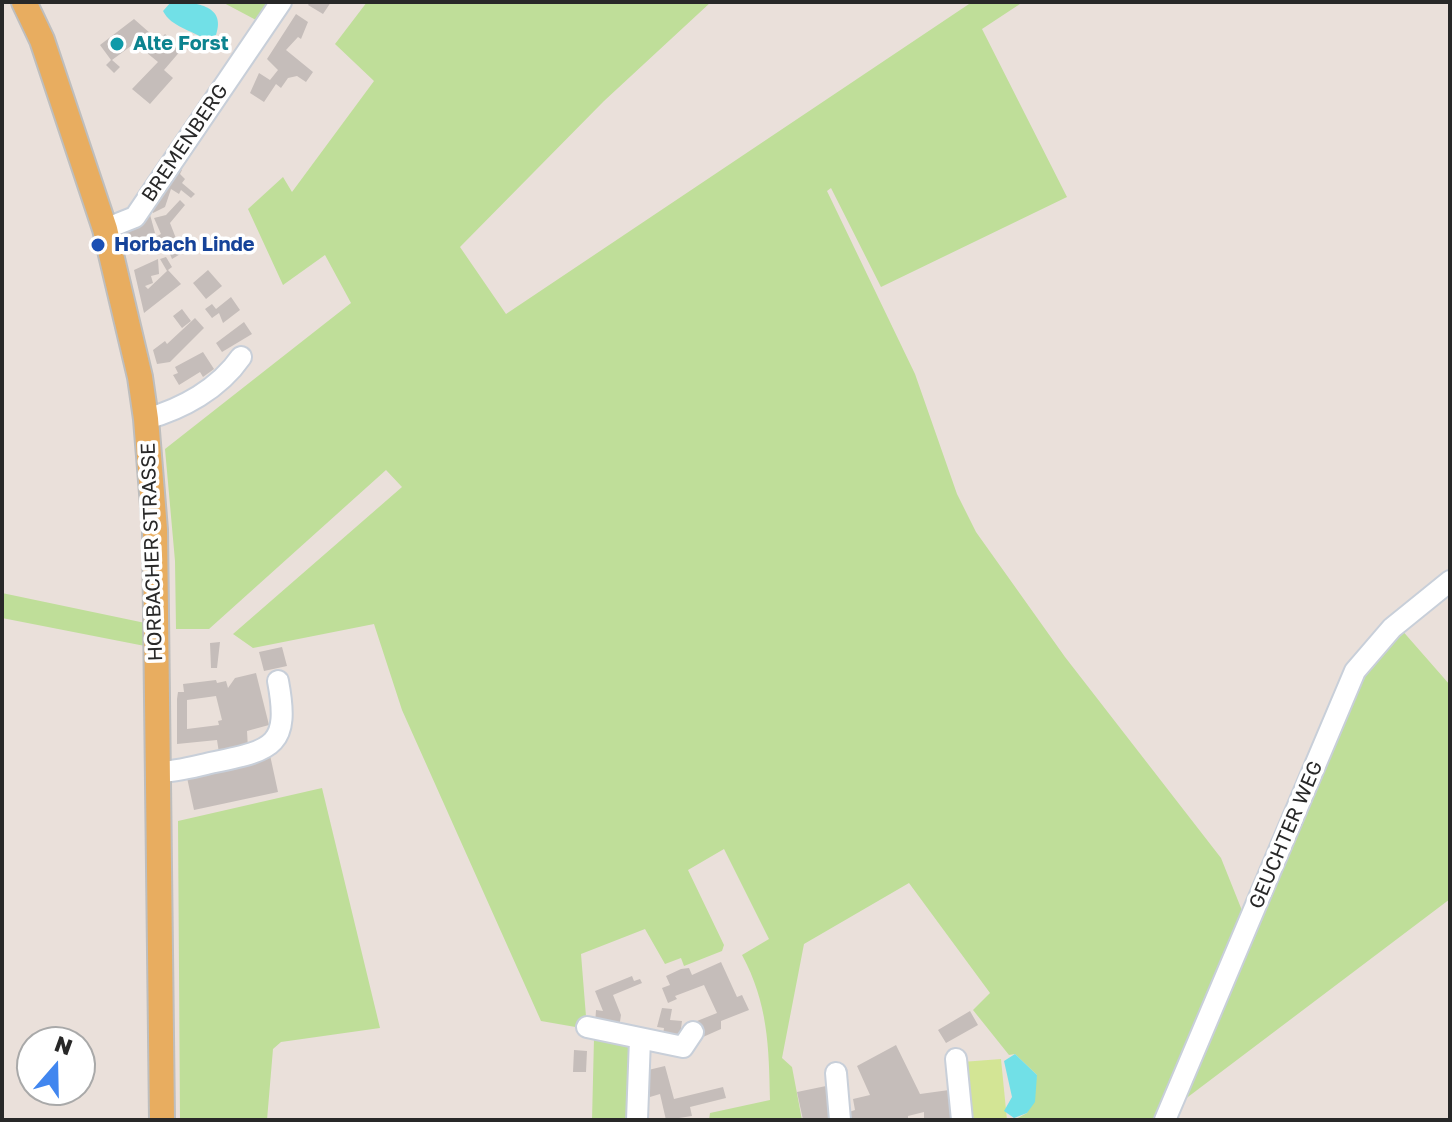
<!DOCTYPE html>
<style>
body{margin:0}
#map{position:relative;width:1452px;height:1122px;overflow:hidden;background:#eae0da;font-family:"Golos Text",sans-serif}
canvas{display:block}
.frame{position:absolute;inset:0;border:4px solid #282828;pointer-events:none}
.north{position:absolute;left:16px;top:1026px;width:80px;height:80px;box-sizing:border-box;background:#fff;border:2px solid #a9a9a9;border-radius:50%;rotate:20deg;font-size:22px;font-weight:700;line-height:32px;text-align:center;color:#282828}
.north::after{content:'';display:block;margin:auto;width:28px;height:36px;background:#4186ef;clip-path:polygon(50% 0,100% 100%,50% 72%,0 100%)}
</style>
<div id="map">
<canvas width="1452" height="1122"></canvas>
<div class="frame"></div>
<div class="north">N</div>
</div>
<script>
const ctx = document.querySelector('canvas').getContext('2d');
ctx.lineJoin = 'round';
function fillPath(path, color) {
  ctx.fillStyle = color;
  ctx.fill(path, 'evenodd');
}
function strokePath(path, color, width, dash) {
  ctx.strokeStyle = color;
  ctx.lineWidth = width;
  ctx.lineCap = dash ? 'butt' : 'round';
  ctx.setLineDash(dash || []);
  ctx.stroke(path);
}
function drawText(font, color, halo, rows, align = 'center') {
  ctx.font = font + ' "Golos Text",sans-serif';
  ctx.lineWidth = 7;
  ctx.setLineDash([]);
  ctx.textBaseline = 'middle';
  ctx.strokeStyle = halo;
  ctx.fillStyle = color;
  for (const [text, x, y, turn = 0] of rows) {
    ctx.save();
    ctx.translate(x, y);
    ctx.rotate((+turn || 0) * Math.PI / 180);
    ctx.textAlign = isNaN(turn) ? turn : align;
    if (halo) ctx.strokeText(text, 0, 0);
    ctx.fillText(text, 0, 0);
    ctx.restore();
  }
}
const green = new Path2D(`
 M 222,2 L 268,2 L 256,20 Z
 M 367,2 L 711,2 L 604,101 L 460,247 L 506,314 L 972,2 L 1023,2 L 982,29 L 1067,197 L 881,287 L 831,188 L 827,191 L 915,374 L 957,494 L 976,532 L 1065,657 L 1221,858 L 1243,913 L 1161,1120 L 1014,1120 L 1027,1113 L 1037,1075 L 1015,1054 L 1009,1055 L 973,1010 L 990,993 L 909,883 L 804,944 L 782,1058 L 792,1067 L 802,1120 L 709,1120 L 710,1113 L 770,1100 C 769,1047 768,1003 742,955 L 769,939 L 724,849 L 688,870 L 724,945 L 722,951 L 684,966 L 681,958 L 665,964 L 645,929 L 581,954 L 587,1029 L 541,1021 L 402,710 L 374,624 L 253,648 L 233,634 L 402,487 L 386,470 L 209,629 L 176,629 L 175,561 L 165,449 L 351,303 L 325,255 L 283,285 L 248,209 L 283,177 L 292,192 L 374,81 L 335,44 Z
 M 2,593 L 150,624 L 150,647 L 2,618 Z
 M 1400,628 L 1450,685 L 1450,899 L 1176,1106 L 1362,672 Z
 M 322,788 L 380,1028 L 281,1042 L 273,1049 L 267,1120 L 180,1120 L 178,821 Z
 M 594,1038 L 630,1043 L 628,1120 L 592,1120 Z`);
const pitch = new Path2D(`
 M 1001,1059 L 1007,1120 L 967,1120 L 962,1062 Z`);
const water = new Path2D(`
 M 171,2 C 193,2 227,4 216,35 L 206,40 C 192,30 171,27 163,11 Z
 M 1015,1054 L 1037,1075 L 1035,1102 L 1027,1113 L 1014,1118 L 1004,1111 L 1012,1097 L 1004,1061 Z`);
const building = new Path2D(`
 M 310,2 L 331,2 L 323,14 L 308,5 Z
 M 296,14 L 308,22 L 301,39 L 298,37 L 286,50 L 313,72 L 306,82 L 297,76 L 288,78 L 281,88 L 276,84 L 264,102 L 250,93 L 259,73 L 270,80 L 278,70 L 267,59 Z
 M 134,19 L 159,41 L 165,34 L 182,49 L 164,70 L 173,78 L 150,104 L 132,89 L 158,62 L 135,43 L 112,60 L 120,67 L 114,73 L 106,65 L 111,60 L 100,45 Z
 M 175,166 L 182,170 L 180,174 L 185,179 L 182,183 L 195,194 L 191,198 L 181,190 L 179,194 L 171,189 L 165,207 L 153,213 L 149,207 L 151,203 L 157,207 L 151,203 Z
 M 180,200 L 185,205 L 170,223 L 177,241 L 182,238 L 187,250 L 172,259 L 165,242 L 160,240 L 130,253 L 124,233 L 149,211 L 155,233 L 145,237 L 147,241 L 161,234 L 154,218 L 166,215 Z
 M 166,257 L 172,267 L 168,270 L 181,284 L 144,313 L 134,270 L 158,259 L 159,274 L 151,276 L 153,283 L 145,286 L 148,289 L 167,271 L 160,259 Z
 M 208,270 L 222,286 L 206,299 L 193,283 Z
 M 231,297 L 240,310 L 223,323 L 219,313 L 212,318 L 205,309 L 212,304 L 216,309 Z
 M 182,309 L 191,321 L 182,328 L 173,316 Z
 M 195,318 L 204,328 L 170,362 L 157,364 L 153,350 L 165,341 L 167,344 Z
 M 244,322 L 252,334 L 222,352 L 216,343 Z
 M 203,352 L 214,369 L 203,377 L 200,372 L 179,385 L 173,375 L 178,373 L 175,367 Z
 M 220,642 L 217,668 L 211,668 L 210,643 Z
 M 282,647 L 287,666 L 264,671 L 259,652 Z
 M 256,673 L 269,725 L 247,731 L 248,749 L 219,753 L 217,740 L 177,744 L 177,699 L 178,692 L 184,692 L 183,684 L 216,680 L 217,683 L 226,681 L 228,688 L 235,678 ZM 216,696 L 222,720 L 218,721 L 219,725 L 187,729 L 187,700 Z
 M 270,755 L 278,792 L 194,810 L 186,773 Z
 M 721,962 L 737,997 L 742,995 L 749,1010 L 721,1021 L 721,1029 L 703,1037 L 697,1021 L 717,1013 L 704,985 L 675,996 L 677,999 L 668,1003 L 662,988 L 670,985 L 666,976 L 681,969 L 689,968 L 692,975 Z
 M 632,976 L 634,981 L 640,979 L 642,983 L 613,995 L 621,1015 L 619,1028 L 595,1025 L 596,1010 L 603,1011 L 595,991 Z
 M 662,1008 L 672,1009 L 670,1020 L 682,1021 L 680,1036 L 663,1034 L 664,1028 L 657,1027 Z
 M 970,1011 L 978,1025 L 946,1043 L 938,1030 Z
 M 896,1045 L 920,1094 L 949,1090 L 952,1120 L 924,1120 L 924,1112 L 908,1116 L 908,1120 L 851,1120 L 849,1112 L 855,1110 L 853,1099 L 870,1095 L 857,1066 Z
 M 574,1050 L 587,1051 L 586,1072 L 573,1072 Z
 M 665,1066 L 674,1099 L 723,1087 L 726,1098 L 690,1107 L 692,1116 L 666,1120 L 660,1094 L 650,1097 L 644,1071 Z
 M 826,1086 L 832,1120 L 803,1120 L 797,1092 Z`);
const minor = new Path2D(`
 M 105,229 L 135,217 L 281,2
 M 146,419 C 182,409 219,389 241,357
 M 158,772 C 177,772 196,766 215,762 C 274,750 290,745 278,681
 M 587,1027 L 683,1047 L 693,1032
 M 956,1059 L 962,1120
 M 836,1073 L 840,1120
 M 637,1120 L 640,1039
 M 1165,1120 L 1355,671 L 1392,628 L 1450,581`);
const major = new Path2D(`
 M 24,2 L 42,40 L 105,229 L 140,377 L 146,419 L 155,530 L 162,1120`);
const markers = [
 [117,44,8,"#0f9aa8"],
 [98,245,8,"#1a4fb4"]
];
const cultureNames = [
 ["Alte Forst",133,44]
];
const streetNames = [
 ["BREMENBERG",185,143,-56],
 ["HORBACHER STRASSE",152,552,-92],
 ["GEUCHTER WEG",1286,835,-67]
];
const transitNames = [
 ["Horbach Linde",114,245]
];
fillPath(green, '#bfde99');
fillPath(pitch, '#d3e595');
fillPath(water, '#71e0e7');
fillPath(building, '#c5bdba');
strokePath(minor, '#c8cfd9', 24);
strokePath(major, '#bebebe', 28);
strokePath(minor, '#fff', 20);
strokePath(major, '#e8ad60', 24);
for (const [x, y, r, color] of markers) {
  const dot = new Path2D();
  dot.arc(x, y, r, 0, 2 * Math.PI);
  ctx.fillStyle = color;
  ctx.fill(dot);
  strokePath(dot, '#fff', 3);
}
drawText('bold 20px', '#0d838f', '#fff', cultureNames, 'left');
drawText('20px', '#282828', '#fff', streetNames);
drawText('bold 20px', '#164399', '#fff', transitNames, 'left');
</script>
